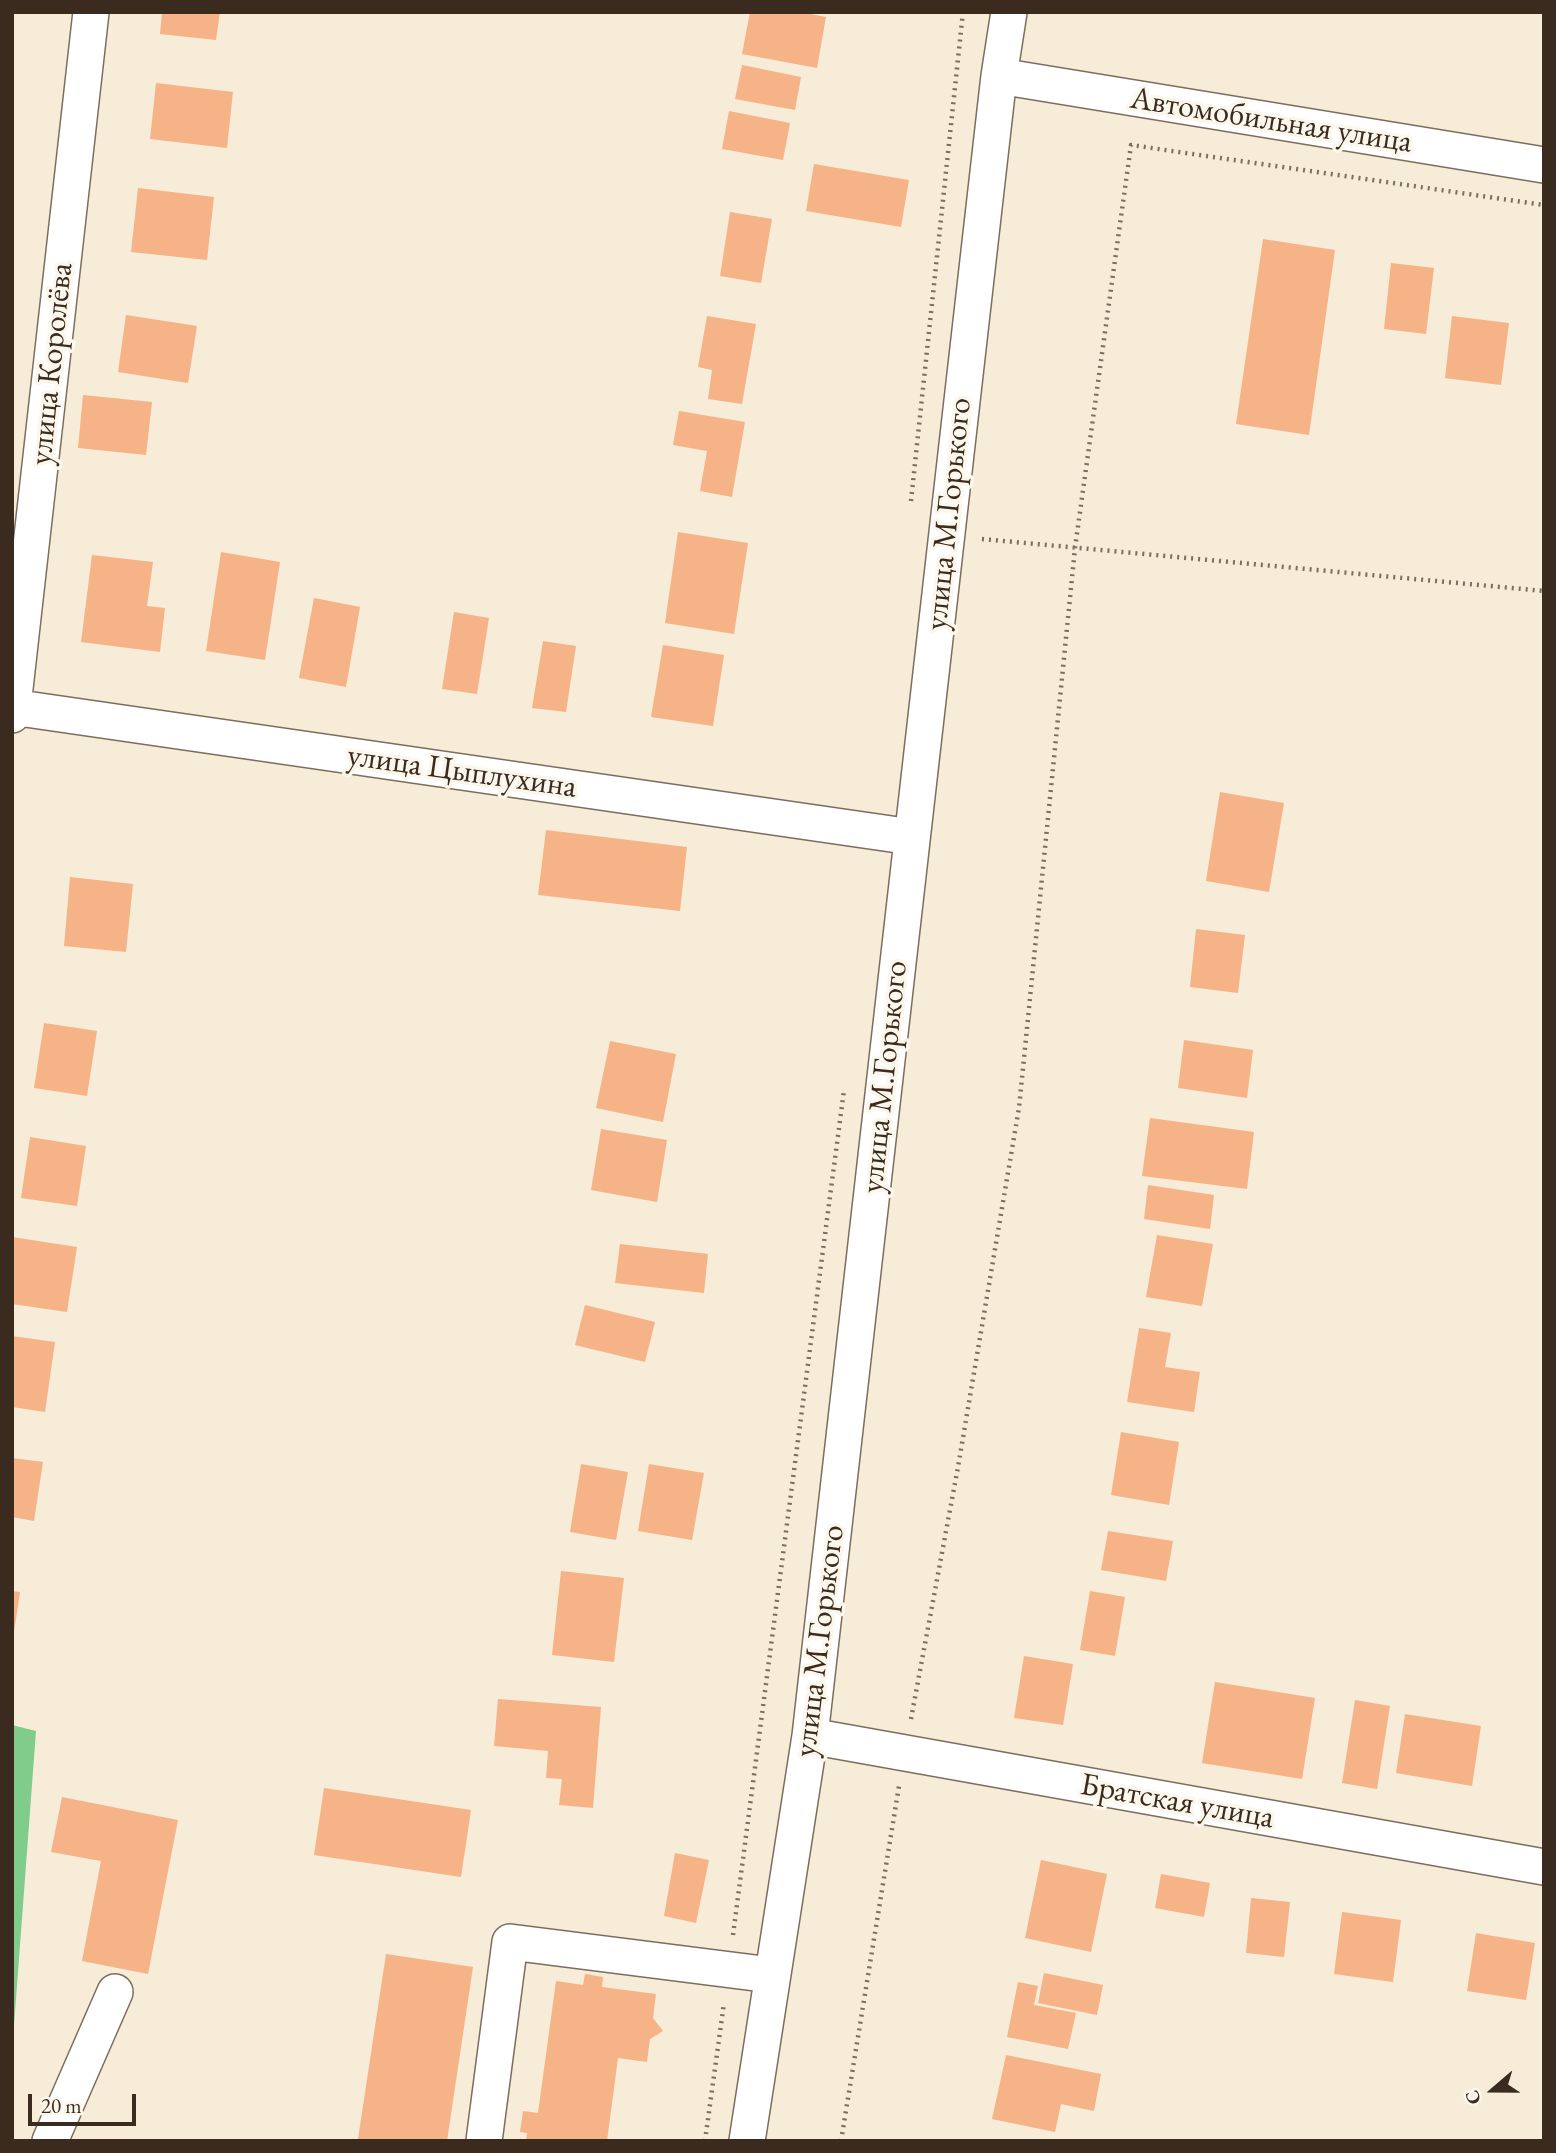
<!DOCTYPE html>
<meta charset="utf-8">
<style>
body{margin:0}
#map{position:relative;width:1556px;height:2153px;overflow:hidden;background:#f6ecd7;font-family:"EB Garamond",serif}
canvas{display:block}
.frame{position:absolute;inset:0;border:14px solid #3b2a1e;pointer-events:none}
.north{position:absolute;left:1458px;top:2055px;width:70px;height:70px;-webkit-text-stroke:5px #fbf7ec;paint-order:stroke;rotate:250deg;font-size:19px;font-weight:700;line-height:28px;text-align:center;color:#3b2a1e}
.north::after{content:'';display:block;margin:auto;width:24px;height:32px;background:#3b2a1e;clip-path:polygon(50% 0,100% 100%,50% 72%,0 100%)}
.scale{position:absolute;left:28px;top:2094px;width:108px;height:32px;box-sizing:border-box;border:4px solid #3b2a1e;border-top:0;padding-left:9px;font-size:21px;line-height:24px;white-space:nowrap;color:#3b2a1e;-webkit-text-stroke:5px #fbf7ec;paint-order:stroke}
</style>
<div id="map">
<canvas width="1556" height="2153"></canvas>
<div class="frame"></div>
<div class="north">С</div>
<div class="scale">20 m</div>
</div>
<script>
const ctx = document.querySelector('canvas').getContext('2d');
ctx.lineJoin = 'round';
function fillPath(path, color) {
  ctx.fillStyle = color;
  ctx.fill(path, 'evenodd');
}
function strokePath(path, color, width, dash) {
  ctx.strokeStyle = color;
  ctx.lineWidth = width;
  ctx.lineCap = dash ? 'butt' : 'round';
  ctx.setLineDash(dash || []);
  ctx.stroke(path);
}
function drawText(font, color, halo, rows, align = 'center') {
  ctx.font = font + ' "EB Garamond",serif';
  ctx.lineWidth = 7;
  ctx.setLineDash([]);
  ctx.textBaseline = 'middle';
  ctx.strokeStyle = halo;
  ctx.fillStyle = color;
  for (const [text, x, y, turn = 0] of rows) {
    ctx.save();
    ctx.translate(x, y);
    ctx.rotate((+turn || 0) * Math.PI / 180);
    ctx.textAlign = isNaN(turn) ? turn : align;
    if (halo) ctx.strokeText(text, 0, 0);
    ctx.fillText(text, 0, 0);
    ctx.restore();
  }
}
const green = new Path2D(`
 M 12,1725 L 36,1731 L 12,2052 Z`);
const building = new Path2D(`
 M 162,12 L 220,12 L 216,40 L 160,34 Z
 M 750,12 L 800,12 L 826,17 L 817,68 L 742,54 Z
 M 742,65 L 801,77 L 795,110 L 735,99 Z
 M 156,83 L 233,92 L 227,148 L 150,139 Z
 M 729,111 L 790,123 L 783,160 L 722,149 Z
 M 814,164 L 909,180 L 901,227 L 806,211 Z
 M 138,188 L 214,197 L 207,260 L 131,252 Z
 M 730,212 L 772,219 L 761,283 L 720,276 Z
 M 1263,239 L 1335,250 L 1309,435 L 1236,424 Z
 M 1391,263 L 1434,268 L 1426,334 L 1384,329 Z
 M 126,315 L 197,326 L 188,383 L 118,372 Z
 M 707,316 L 756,324 L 742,404 L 708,399 L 712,370 L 698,367 Z
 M 1452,316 L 1509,323 L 1501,385 L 1445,378 Z
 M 83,395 L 152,402 L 146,455 L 78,448 Z
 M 679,411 L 745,422 L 732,497 L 700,491 L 707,451 L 673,445 Z
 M 678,532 L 748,543 L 734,634 L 665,623 Z
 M 221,552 L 280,562 L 265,660 L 206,651 Z
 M 92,555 L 153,562 L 147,606 L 165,608 L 160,652 L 81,642 Z
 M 314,598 L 360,607 L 346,687 L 299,678 Z
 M 454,612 L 489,618 L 477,694 L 442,689 Z
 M 543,641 L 576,646 L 566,712 L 532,708 Z
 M 663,645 L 724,655 L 713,726 L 651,717 Z
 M 1220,792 L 1284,803 L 1269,892 L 1206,881 Z
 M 546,830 L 687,847 L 680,911 L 538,895 Z
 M 70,877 L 133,884 L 126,952 L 64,946 Z
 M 1196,929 L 1245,935 L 1238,993 L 1190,987 Z
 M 44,1023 L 97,1031 L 87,1096 L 34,1088 Z
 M 1184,1040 L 1253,1050 L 1247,1098 L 1178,1088 Z
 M 610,1041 L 676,1054 L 663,1122 L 596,1108 Z
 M 1150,1118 L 1254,1132 L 1247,1189 L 1142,1176 Z
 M 601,1129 L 667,1140 L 657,1202 L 591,1190 Z
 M 30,1137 L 86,1146 L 77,1206 L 21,1198 Z
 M 1148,1185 L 1214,1195 L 1210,1229 L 1144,1219 Z
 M 1157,1235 L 1213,1244 L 1202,1306 L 1146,1297 Z
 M 12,1237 L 77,1247 L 67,1312 L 12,1304 Z
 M 620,1244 L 708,1254 L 704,1293 L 615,1283 Z
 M 585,1305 L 655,1322 L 645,1362 L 575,1345 Z
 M 1139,1328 L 1171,1333 L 1165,1367 L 1200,1372 L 1194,1412 L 1127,1402 Z
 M 12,1336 L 55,1342 L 45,1412 L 12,1407 Z
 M 1121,1432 L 1179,1442 L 1169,1505 L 1111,1495 Z
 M 12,1458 L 43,1462 L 34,1521 L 12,1517 Z
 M 581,1464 L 628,1472 L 616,1540 L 570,1532 Z
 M 649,1464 L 704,1473 L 692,1540 L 638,1531 Z
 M 1108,1531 L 1173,1541 L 1166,1581 L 1101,1570 Z
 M 561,1571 L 624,1578 L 614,1662 L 552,1655 Z
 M 12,1591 L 20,1592 L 14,1632 L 12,1631 Z
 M 1090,1591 L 1125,1597 L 1115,1656 L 1080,1650 Z
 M 1024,1656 L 1073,1664 L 1063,1725 L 1014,1718 Z
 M 1215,1682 L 1315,1698 L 1302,1779 L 1202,1763 Z
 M 498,1699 L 601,1707 L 593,1808 L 559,1805 L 562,1779 L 546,1778 L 548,1751 L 494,1746 Z
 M 1355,1700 L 1390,1706 L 1377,1789 L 1342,1783 Z
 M 1405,1714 L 1481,1726 L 1472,1786 L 1396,1773 Z
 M 324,1788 L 471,1810 L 461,1877 L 314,1855 Z
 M 62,1797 L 178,1820 L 148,1974 L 82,1961 L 101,1861 L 51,1852 Z
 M 675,1853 L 709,1860 L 696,1923 L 664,1916 Z
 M 1041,1860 L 1107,1874 L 1091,1952 L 1025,1938 Z
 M 1161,1874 L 1210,1883 L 1204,1917 L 1155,1908 Z
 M 1251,1898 L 1290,1902 L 1284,1957 L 1246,1953 Z
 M 1342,1912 L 1401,1920 L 1393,1982 L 1334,1974 Z
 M 1476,1933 L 1535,1943 L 1526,2000 L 1467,1991 Z
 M 386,1954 L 473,1967 L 447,2141 L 358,2139 Z
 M 1044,1973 L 1103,1985 L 1097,2015 L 1038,2003 Z
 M 585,1974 L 603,1977 L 602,1987 L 656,1994 L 653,2018 L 663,2031 L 650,2039 L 647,2062 L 618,2058 L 607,2141 L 526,2141 L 527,2133 L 520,2132 L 523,2111 L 538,2113 L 556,1981 L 583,1985 Z
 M 1018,1982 L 1038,1986 L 1034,2005 L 1076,2013 L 1068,2049 L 1007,2037 Z
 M 1006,2055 L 1101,2074 L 1094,2111 L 1061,2104 L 1055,2132 L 992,2119 Z`);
const path = new Path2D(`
 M 911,501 L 963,12
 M 982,539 L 1544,591
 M 911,1719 L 958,1467 L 1019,1108 L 1075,548 L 1131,145 L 1544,205
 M 733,1935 L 844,1090
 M 705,2141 L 724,2003
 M 841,2141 L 899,1786`);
const minor = new Path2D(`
 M 999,76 L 1544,165
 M 12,707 L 912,837
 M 12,715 L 91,12
 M 810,1736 L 1544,1867
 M 50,2141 L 115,1992
 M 484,2141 L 510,1942 L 771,1975
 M 747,2141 L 810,1736 L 999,76 L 1009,12`);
const streetNames = [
 ["Автомобильная улица",1271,121,9],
 ["улица Королёва",52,364,-84],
 ["улица М.Горького",949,514,-84],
 ["улица Цыплухина",462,772,8],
 ["улица М.Горького",885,1077,-84],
 ["улица М.Горького",820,1641,-83],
 ["Братская улица",1177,1802,10]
];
fillPath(green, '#80cc8b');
fillPath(building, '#f5b387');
strokePath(minor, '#7c6e5f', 38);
strokePath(path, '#7c6e5f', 4.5, [2, 5]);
strokePath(minor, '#fff', 35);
drawText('32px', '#3b2a1e', '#fbf7ec', streetNames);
</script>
